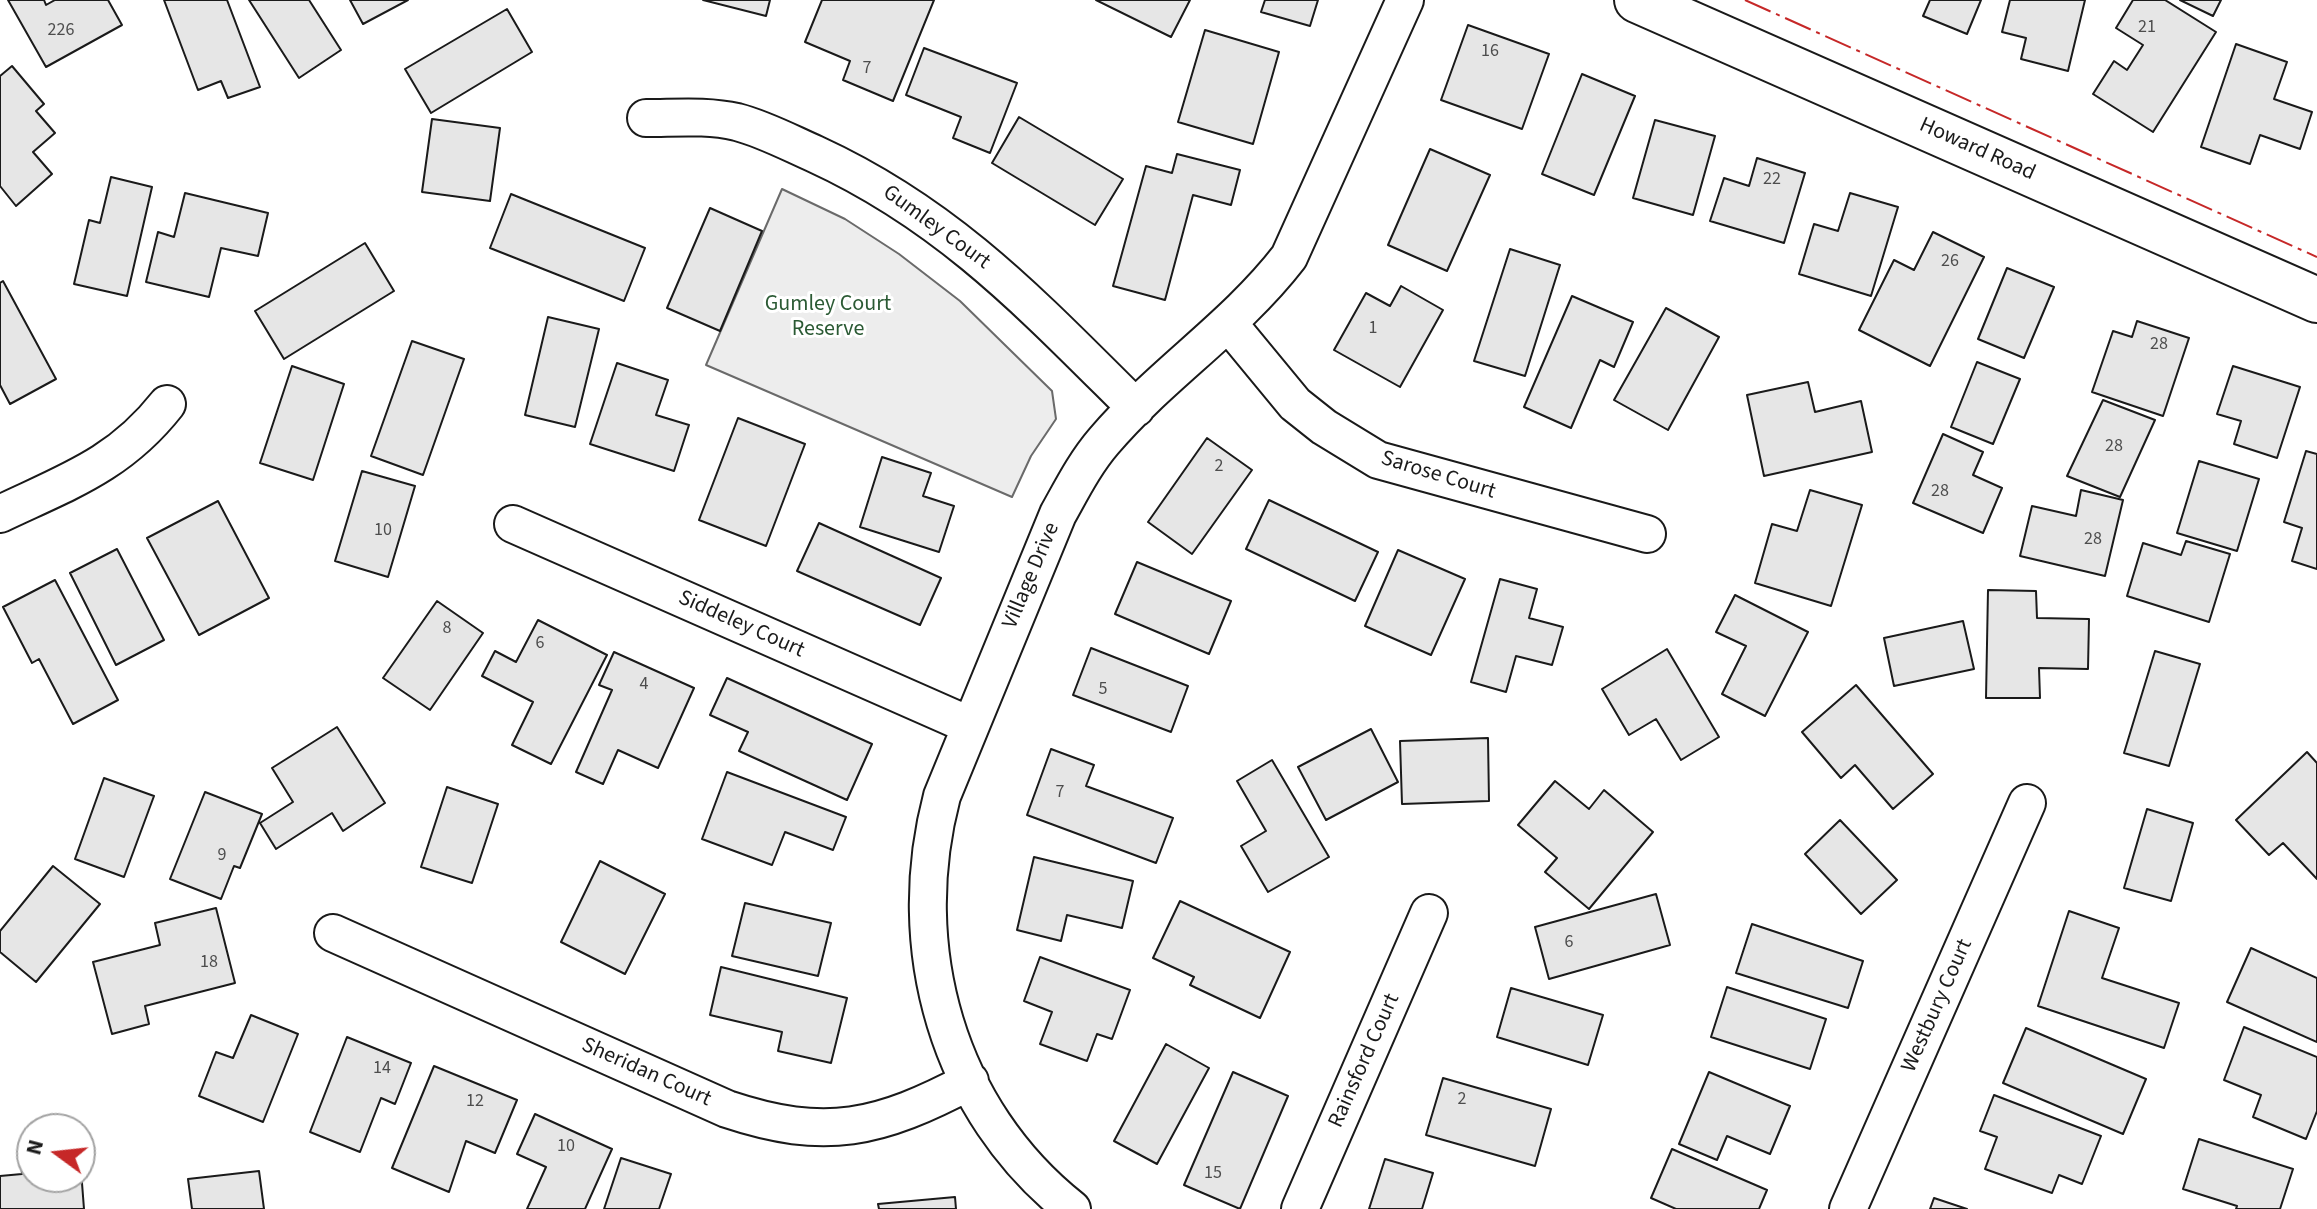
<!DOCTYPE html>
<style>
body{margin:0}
#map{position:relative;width:2317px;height:1209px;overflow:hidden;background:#fff;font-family:"Source Sans 3",sans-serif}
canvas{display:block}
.north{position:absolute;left:16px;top:1113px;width:80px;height:80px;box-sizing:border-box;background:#fff;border:2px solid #a3a3a3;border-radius:50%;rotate:285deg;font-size:22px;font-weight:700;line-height:32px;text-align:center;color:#1a1a1a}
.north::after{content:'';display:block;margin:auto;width:28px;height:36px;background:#c62828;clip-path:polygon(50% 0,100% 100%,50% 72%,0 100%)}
</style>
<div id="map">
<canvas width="2317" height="1209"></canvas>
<div class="north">N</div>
</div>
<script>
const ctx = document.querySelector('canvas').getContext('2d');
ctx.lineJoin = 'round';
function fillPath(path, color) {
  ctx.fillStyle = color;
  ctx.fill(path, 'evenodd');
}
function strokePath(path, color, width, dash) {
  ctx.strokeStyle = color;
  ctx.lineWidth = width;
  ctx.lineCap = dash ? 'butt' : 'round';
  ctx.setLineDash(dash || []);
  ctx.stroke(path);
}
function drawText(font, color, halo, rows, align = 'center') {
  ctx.font = font + ' "Source Sans 3",sans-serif';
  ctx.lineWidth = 6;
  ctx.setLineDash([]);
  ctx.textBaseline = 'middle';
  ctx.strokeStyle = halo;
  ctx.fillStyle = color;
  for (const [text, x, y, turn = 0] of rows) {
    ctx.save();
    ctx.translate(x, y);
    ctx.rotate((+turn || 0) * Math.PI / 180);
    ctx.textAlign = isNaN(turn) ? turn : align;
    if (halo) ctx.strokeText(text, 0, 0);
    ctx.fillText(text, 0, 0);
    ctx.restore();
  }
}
const green = new Path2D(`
 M 782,189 L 845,219 L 899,254 L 960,301 L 1052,391 L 1056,419 L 1031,456 L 1012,497 L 706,365 Z`);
const building = new Path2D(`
 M 8,0 L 44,0 L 46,5 L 55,0 L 108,0 L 122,25 L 46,67 Z
 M 164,0 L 227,0 L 260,87 L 228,98 L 221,81 L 198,90 Z
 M 249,0 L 309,0 L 341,50 L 299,78 Z
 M 350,0 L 408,0 L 363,24 Z
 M 703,0 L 770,0 L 766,16 Z
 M 822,0 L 934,0 L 893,101 L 843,80 L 850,61 L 805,42 Z
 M 1096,0 L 1190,0 L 1171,37 Z
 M 1265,0 L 1318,0 L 1310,26 L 1261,12 Z
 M 1930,0 L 1981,0 L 1967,34 L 1923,16 Z
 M 2010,0 L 2085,0 L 2068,71 L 2021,59 L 2026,38 L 2002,32 Z
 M 2133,0 L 2165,0 L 2216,32 L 2153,132 L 2093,94 L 2114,61 L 2127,70 L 2143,45 L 2116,28 Z
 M 2180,0 L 2221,0 L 2213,16 Z
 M 507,9 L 532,52 L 431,113 L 405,69 Z
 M 1468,25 L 1549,54 L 1522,129 L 1441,100 Z
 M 1205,30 L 1279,52 L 1253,144 L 1178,122 Z
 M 2236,44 L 2287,62 L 2274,99 L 2312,112 L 2300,149 L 2260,135 L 2250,164 L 2201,147 Z
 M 924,48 L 1017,83 L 990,153 L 953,138 L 961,117 L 906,95 Z
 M 12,66 L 44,104 L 36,111 L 55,133 L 33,152 L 52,174 L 16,206 L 0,186 L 0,76 Z
 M 1582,74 L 1635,96 L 1594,195 L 1542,174 Z
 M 1019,117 L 1123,179 L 1095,225 L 992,163 Z
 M 432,119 L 500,128 L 490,201 L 422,192 Z
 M 1655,120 L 1715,136 L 1693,215 L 1633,198 Z
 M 1430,149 L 1490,175 L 1447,271 L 1388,245 Z
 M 1177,154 L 1240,170 L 1231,205 L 1193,195 L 1165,300 L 1113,286 L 1146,166 L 1172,173 Z
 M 1757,158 L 1805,173 L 1784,243 L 1710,221 L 1724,178 L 1749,186 Z
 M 111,177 L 152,187 L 127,296 L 74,284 L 89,220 L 100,223 Z
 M 185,193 L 268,213 L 258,256 L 221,248 L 209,297 L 146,282 L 158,232 L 174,237 Z
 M 1850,193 L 1898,207 L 1871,296 L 1799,274 L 1814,224 L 1838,231 Z
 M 511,194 L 645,248 L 624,301 L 490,248 Z
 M 710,208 L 762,231 L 720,331 L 667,308 Z
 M 1933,232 L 1984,257 L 1930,366 L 1859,330 L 1894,260 L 1914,270 Z
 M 365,243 L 394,291 L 284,359 L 255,311 Z
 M 1510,249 L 1560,265 L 1525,376 L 1474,361 Z
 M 2007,268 L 2054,287 L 2024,358 L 1978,339 Z
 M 3,281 L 56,379 L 10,404 L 0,385 L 0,283 Z
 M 1401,286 L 1443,310 L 1400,387 L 1334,350 L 1366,293 L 1390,306 Z
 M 1572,296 L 1633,322 L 1614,367 L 1600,360 L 1571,428 L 1524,407 Z
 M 1666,308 L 1719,337 L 1668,430 L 1614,400 Z
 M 548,317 L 599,329 L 575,427 L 525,415 Z
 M 2137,321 L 2189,338 L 2163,416 L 2092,392 L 2113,331 L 2132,337 Z
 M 412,341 L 464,359 L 423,475 L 371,456 Z
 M 1977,362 L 2020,379 L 1993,444 L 1951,427 Z
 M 617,363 L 668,380 L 656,415 L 689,425 L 674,471 L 590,444 Z
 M 292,366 L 344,384 L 313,480 L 260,463 Z
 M 2233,366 L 2300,387 L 2277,458 L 2234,444 L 2241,421 L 2217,414 Z
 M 1808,382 L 1815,412 L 1861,401 L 1872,452 L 1764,476 L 1747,395 Z
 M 2103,400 L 2155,420 L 2120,497 L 2067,476 Z
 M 738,418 L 805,444 L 766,546 L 699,520 Z
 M 1943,434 L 1983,452 L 1973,475 L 2002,488 L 1983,533 L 1913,503 Z
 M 1207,438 L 1252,470 L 1192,554 L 1148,522 Z
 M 2306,451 L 2317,454 L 2317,569 L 2292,561 L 2302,528 L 2284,522 Z
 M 882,457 L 931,473 L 923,496 L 954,506 L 939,552 L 860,527 Z
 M 2199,461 L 2259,479 L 2237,551 L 2177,533 Z
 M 362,471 L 415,486 L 388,577 L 335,561 Z
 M 1810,490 L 1862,505 L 1831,606 L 1755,583 L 1772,524 L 1797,531 Z
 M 2081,490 L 2123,500 L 2105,576 L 2020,556 L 2032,506 L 2076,516 Z
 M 1269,500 L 1378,552 L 1355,601 L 1246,549 Z
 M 218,501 L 269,598 L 199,635 L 147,538 Z
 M 819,523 L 941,578 L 920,625 L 797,571 Z
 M 2186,541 L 2230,554 L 2209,622 L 2127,596 L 2143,543 L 2181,555 Z
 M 117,549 L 164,640 L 116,665 L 70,573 Z
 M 1398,550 L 1465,579 L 1431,655 L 1365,626 Z
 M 1137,562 L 1231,601 L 1209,654 L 1115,614 Z
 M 1500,579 L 1537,589 L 1529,618 L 1563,627 L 1552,665 L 1516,656 L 1506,692 L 1471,682 Z
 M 55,580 L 118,700 L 73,724 L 39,659 L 32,663 L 3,607 Z
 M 1988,590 L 2036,591 L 2037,618 L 2089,619 L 2088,669 L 2039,668 L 2040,698 L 1986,698 Z
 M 1735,595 L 1808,632 L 1765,716 L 1722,694 L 1746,646 L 1716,632 Z
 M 437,601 L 483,633 L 430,710 L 383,678 Z
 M 538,620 L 607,655 L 551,764 L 512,745 L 533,702 L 482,676 L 495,651 L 516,662 Z
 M 1963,621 L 1974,669 L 1894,686 L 1884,638 Z
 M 1091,648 L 1188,686 L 1171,732 L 1073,695 Z
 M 1667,649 L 1719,737 L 1681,760 L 1656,719 L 1629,735 L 1602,689 Z
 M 2155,651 L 2200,664 L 2169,766 L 2124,753 Z
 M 614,652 L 694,688 L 658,768 L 618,750 L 603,784 L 576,772 L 612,690 L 599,685 Z
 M 727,678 L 872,744 L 847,800 L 739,751 L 748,732 L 710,715 Z
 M 1856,685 L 1933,774 L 1893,809 L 1855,765 L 1841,778 L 1802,732 Z
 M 337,727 L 385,803 L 343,831 L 332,813 L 276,849 L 260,823 L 293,802 L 272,768 Z
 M 1371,729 L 1398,782 L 1326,820 L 1298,767 Z
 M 1488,738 L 1489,801 L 1402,804 L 1400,741 Z
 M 1051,749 L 1094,765 L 1086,786 L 1173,818 L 1156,863 L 1027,815 Z
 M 2307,752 L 2317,763 L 2317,879 L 2283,843 L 2269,855 L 2236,820 Z
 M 1272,760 L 1329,857 L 1268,892 L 1241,846 L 1266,831 L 1237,781 Z
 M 727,772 L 846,817 L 833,850 L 785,832 L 772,865 L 702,839 Z
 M 104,778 L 154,796 L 124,877 L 75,859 Z
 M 1555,781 L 1589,809 L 1604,790 L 1653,832 L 1589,909 L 1545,872 L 1557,858 L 1518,825 Z
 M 447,787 L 498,804 L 472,883 L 421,867 Z
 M 205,792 L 262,814 L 240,868 L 234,866 L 221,899 L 170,879 Z
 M 2147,809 L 2193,823 L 2171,901 L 2124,888 Z
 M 1840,820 L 1897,880 L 1861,914 L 1805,854 Z
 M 1034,857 L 1133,881 L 1122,928 L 1067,915 L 1061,941 L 1017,930 Z
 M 600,861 L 665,894 L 625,974 L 561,942 Z
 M 53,866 L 100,904 L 36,982 L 0,952 L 0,931 Z
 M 1656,894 L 1670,945 L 1549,979 L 1535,927 Z
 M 1180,901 L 1290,952 L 1260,1018 L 1190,985 L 1194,977 L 1153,958 Z
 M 745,903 L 831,923 L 818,976 L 732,956 Z
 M 216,908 L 235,983 L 145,1006 L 149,1024 L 112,1034 L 93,962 L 160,945 L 155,923 Z
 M 2069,911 L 2119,928 L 2102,978 L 2179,1003 L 2164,1048 L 2038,1006 Z
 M 1752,924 L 1863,961 L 1848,1008 L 1736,973 Z
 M 2251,948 L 2317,978 L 2317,1042 L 2227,1002 Z
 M 1040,957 L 1130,990 L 1112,1039 L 1097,1034 L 1087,1061 L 1040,1044 L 1052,1012 L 1024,1001 Z
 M 721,967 L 847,998 L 831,1063 L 778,1051 L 782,1032 L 710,1015 Z
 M 1727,987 L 1826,1019 L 1810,1069 L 1711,1037 Z
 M 1511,988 L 1603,1015 L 1588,1065 L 1497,1037 Z
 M 251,1015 L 298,1034 L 263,1122 L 199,1096 L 216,1052 L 233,1058 Z
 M 2244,1027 L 2317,1057 L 2317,1111 L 2306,1139 L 2253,1117 L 2261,1095 L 2224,1080 Z
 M 2026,1028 L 2146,1079 L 2123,1134 L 2003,1083 Z
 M 347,1037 L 411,1063 L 395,1104 L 381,1098 L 360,1152 L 310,1132 Z
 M 1166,1044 L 1209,1068 L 1157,1164 L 1114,1141 Z
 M 434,1066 L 517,1100 L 495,1153 L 466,1141 L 449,1192 L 392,1168 Z
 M 1233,1072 L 1288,1096 L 1240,1209 L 1184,1185 Z
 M 1709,1072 L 1790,1106 L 1770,1154 L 1727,1136 L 1717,1160 L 1679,1144 Z
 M 1443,1078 L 1551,1109 L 1535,1166 L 1426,1135 Z
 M 1994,1095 L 2101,1136 L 2082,1184 L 2059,1175 L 2052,1193 L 1985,1169 L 1997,1137 L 1980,1131 Z
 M 535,1114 L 612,1149 L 585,1209 L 527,1209 L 546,1167 L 517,1154 Z
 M 2199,1139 L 2293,1169 L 2280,1209 L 2236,1209 L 2237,1206 L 2183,1189 Z
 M 32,1142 L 32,1177 L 80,1177 L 80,1157 L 84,1209 L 0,1209 L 0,1176 L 22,1174 L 20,1143 Z
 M 1672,1149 L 1767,1190 L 1759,1209 L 1676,1209 L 1651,1198 Z
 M 621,1158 L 671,1174 L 659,1209 L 604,1209 Z
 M 1385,1159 L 1433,1173 L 1422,1209 L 1369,1209 Z
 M 259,1171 L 264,1209 L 192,1209 L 188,1179 Z
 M 955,1197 L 956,1209 L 879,1209 L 878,1204 Z
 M 1934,1198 L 1967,1209 L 1930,1209 Z`);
const street = new Path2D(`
 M 646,118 C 676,118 707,115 737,122 C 764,129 790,143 815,154 C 950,216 1033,306 1136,408
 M 1229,324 L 1295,404 L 1324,427 L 1378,460 L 1647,534
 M 0,514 C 67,482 119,465 167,404
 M 513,524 L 969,725
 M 333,933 L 727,1109 C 826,1142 879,1129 970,1081
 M 1072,1209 C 947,1110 902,947 942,796 L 1058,514 C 1072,489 1085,463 1104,441 C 1161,374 1235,327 1289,257 L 1405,0
 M 1300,1209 L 1429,913
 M 1848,1209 L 2027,803`);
const secondary = new Path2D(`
 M 1637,0 L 2317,300`);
const power = new Path2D(`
 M 1745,0 L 2317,257`);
const numberNames = [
 ["21",2147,28],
 ["226",61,31],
 ["16",1490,52],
 ["7",867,69],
 ["22",1772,180],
 ["26",1950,262],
 ["1",1373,329],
 ["28",2159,345],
 ["28",2114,447],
 ["2",1219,467],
 ["28",1940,492],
 ["10",383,531],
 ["28",2093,540],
 ["8",447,629],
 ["6",540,644],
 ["4",644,685],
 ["5",1103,690],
 ["7",1060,793],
 ["9",222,856],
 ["6",1569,943],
 ["18",209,963],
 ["14",382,1069],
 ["2",1462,1100],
 ["12",475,1102],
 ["10",566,1147],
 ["15",1213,1174]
];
const streetNames = [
 ["Howard Road",1977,150,24],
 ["Gumley Court",936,228,36],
 ["Sarose Court",1438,476,17],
 ["Village Drive",1032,576,-67],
 ["Siddeley Court",741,625,24],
 ["Westbury Court",1938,1006,-66],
 ["Rainsford Court",1365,1061,-66],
 ["Sheridan Court",646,1073,24]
];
const parkNames = [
 ["Gumley Court",828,305],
 ["Reserve",828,330]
];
fillPath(green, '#ededed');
strokePath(green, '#6a6a6a', 2);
fillPath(building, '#e6e6e6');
strokePath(building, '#1a1a1a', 2);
strokePath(street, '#1a1a1a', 40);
strokePath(secondary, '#1a1a1a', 48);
strokePath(street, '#fff', 36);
strokePath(secondary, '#fff', 44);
strokePath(power, '#c62828', 2, [28, 6, 4, 6]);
drawText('18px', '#4d4d4d', null, numberNames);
drawText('22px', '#1a1a1a', '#fff', streetNames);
drawText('22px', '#2b5a34', '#fff', parkNames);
</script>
